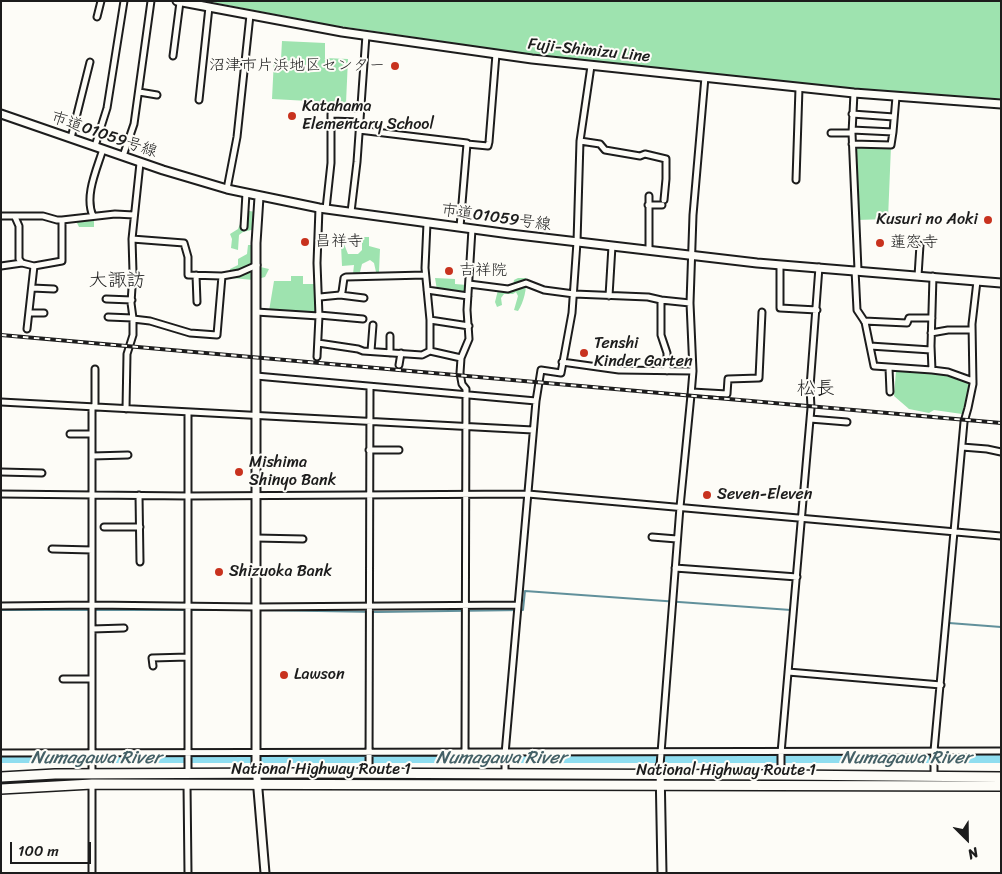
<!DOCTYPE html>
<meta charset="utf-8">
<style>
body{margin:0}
#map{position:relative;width:1002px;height:874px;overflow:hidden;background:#fdfcf7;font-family:Sriracha,sans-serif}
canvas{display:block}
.frame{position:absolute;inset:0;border:2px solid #1c1c1c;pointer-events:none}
.north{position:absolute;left:942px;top:814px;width:50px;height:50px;-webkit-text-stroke:4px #fdfcf7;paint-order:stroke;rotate:157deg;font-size:14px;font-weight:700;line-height:20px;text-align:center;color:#1c1c1c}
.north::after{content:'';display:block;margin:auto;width:18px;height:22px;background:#1c1c1c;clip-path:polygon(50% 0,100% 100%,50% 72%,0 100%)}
.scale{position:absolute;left:10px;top:842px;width:81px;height:22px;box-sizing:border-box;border:2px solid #1c1c1c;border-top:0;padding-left:6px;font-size:15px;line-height:18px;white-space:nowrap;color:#1c1c1c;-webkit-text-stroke:4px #fdfcf7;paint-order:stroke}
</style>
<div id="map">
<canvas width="1002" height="874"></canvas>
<div class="frame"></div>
<div class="north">N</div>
<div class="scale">100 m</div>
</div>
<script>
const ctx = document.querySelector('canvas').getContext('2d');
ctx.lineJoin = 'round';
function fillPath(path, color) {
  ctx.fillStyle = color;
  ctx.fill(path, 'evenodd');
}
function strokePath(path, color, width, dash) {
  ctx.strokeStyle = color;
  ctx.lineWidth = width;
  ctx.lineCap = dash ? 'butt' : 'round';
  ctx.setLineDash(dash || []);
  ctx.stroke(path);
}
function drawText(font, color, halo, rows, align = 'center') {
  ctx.font = font + ' Sriracha,"Klee One",sans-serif';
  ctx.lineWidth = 4;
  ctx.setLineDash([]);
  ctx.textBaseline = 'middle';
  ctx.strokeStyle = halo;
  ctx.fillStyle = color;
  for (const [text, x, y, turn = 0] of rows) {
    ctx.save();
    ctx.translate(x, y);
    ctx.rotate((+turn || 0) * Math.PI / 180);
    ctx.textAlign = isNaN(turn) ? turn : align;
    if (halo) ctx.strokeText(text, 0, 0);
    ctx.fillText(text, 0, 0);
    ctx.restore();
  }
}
const green = new Path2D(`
 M 206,1 L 1001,2 L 1001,99 L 854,88 L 551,57 L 332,25 Z
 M 282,41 L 325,43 L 325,58 L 348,59 L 346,103 L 272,99 L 274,59 L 281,59 Z
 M 855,146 L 891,146 L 888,219 L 857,220 Z
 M 243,210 L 256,212 L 255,229 L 243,232 L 239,235 L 238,250 L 231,248 L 232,239 L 230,234 L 238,229 L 242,219 Z
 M 91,218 L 94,219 L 94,227 L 79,227 L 77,223 L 77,219 Z
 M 362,237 L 369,237 L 369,246 L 380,249 L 379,272 L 376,272 L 374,263 L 370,260 L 362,264 L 360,272 L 353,274 L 354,265 L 342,266 L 341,245 L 344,244 L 348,254 L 358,254 L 362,250 Z
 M 248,245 L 255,245 L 256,266 L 269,269 L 265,277 L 254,280 L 231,278 L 229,274 L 230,269 L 238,265 L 238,259 L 247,254 Z
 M 291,276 L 303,276 L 303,284 L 315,284 L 317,313 L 316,314 L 269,311 L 274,281 L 291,281 Z
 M 435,278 L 455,279 L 455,284 L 467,285 L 467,294 L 437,290 Z
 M 518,278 L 526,278 C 527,288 524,302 518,311 L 514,310 L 518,296 L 516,292 L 513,294 L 504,294 L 501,298 L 502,305 L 497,307 L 495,302 L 498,290 L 513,286 L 514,280 Z
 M 896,371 L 948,375 L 971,383 L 967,406 L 962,414 L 934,410 L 929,413 L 909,409 L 894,396 Z`);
const stream = new Path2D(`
 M 1,610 L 254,610
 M 259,610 L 377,612 L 523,610 L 525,591 L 791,610
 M 949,623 L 1001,627`);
const river = new Path2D(`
 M 1,758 L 1001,758`);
const street = new Path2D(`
 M 97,17 L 101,1
 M 173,56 L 180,2
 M 139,92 L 157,95
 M 854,93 L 852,133 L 858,270
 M 199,100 L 209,7
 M 852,114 L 894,117
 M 359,130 L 467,143 L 467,144
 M 852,130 L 893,132 L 896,97
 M 831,133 L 852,133
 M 71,138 L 90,62
 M 580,141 L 600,144 L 605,150 L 640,156 L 645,154 L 666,159 L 666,179 L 664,200
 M 852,144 L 891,145 L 893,132
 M 95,146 L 107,108 L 124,1
 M 123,156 L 134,124 L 151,1
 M 796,180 L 799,88
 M 227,189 L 237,137 L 250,15
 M 649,196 L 649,250
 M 648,205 L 662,205
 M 326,209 L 331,163 L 331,114 L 360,115
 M 351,212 L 357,162 L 366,35
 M 1,216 L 43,216 L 57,220 L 62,220 L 62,261 L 34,266
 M 93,216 C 84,196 97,169 103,149
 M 15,217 L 19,226 L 19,259 L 22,263 L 34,266 L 27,329
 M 62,220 L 115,214 L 134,215
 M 427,223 L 425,268 L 430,320 L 430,351 L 461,358
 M 244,227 L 246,193
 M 460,227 L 467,144 L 488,146 L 489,142 L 496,54
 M 132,239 L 184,243 L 188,257 L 188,275 L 222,276 L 217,335 L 190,333 L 150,321 L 133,319
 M 780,265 L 780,308 L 817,310
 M 1,266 L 22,263
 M 855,270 L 857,310 L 865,322 L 874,366 L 932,370
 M 196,275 L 197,302
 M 222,276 L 239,273 L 257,265
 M 918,276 L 920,245
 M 933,276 L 931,346 L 932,370 L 948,372 L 973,381
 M 469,284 L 508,289 L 526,283 L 544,290 L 574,294 L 648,297 L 661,300
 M 32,288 L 54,289
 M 427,290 L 468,296
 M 340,295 L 342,292 L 344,278 L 346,277 L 425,275
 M 609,296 L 612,246
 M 320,297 L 340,295 L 364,298
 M 106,299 L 132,300
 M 256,312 L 319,316
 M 29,313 L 44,313
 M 319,315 L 363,319
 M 108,317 L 133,318
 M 430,320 L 469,326
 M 864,321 L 907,323 L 909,318 L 932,318
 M 931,333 L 948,330 L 972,330
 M 390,336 L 390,353
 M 318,343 L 358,349 L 363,351 L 422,355 L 430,351
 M 870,346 L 931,350
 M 371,351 L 373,325
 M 317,357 L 319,316 L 317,263 L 319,208
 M 562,362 L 619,370 L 693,371
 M 399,365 L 401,353
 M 889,368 L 890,392
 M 667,371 L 667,353 L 661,335 L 661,300 L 690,303
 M 256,376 L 536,401
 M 692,392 L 727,394 L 728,379 L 759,378 L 762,312
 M 1,402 L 533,430
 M 92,407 L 92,774
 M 95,407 L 95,369
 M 126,409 L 127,354 L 133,335 L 133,318 L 131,303 L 133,272 L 132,239 L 140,163
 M 810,419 L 847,422
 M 70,434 L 92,434
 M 962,447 L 987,449 L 1001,452
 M 369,450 L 399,450
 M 92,456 L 128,455
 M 1,472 L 42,473
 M 1,494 L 188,496 L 528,494 L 1001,536
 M 139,495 L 140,562
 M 104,527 L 140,527
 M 652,537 L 677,539
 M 256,538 L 303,539
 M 52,549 L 92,550
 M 675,568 L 797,577
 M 1,606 L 92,605 L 256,607 L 518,605
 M 92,629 L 124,628
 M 153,666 L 152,658 L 188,657
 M 788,672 L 941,685
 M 63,679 L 92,679
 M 465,751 L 466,389 L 462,384 L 460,373 L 461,358 L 469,339 L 467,310 L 472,229
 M 1,753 L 1001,751
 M 660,766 L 680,507 L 691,395 L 693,371 L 690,303 L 693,215 L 705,77
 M 188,774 L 188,412
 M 369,774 L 370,387
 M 505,774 L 505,754 L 536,401 L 541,370 L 561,373 L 572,313 L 577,242 L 580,141 L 591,66
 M 781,775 L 781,753 L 811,408 L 810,387 L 819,267
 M 934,777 L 934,751 L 964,422 L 968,408 L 973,384 L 972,324 L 977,281
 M 187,784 L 188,873
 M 92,873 L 92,784`);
const secondary = new Path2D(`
 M 177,1 L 342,32 L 532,59 L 854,93 L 1001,104
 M 1,114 L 163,170 L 227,189 L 319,208 L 510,234 L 757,263 L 1001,283
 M 259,197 L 256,243 L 256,766 L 265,873
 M 660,766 L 662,873`);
const highway = new Path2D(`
 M 1,777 L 55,774 L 306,773 L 781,775 L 1001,777
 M 1,789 L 92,784 L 1001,786`);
const rail = new Path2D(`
 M 1,335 L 1001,423`);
const markers = [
 [395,66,5,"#c8321e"],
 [292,116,5,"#c8321e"],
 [988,220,5,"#c8321e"],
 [305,242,5,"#c8321e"],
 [880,243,5,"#c8321e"],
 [449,271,5,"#c8321e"],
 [584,353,5,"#c8321e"],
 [239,472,5,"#c8321e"],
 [707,495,5,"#c8321e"],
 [219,572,5,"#c8321e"],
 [284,675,5,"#c8321e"]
];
const streetNames = [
 ["Fuji-Shimizu Line",589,51,6],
 ["市道01059号線",104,135,19],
 ["市道01059号線",496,218,8],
 ["National Highway Route 1",321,770],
 ["National Highway Route 1",726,771]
];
const poiNames = [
 ["沼津市片浜地区センター",385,66,"right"],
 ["Katahama",302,107],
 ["Elementary School",302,125],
 ["Kusuri no Aoki",978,220,"right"],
 ["昌祥寺",315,242],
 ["蓮窓寺",890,243],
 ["吉祥院",459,271],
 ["Tenshi",594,344],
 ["Kinder Garten",594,362],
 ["Mishima",249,463],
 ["Shinyo Bank",249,481],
 ["Seven-Eleven",717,495],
 ["Shizuoka Bank",229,572],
 ["Lawson",294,675]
];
const waterNames = [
 ["Numagawa River",96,758],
 ["Numagawa River",501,758],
 ["Numagawa River",906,758]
];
const quarterNames = [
 ["大諏訪",117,281],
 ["松長",816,389]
];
fillPath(green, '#9ee3af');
strokePath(stream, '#61909b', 2);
strokePath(river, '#8fddef', 10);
strokePath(street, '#1c1c1c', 9);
strokePath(secondary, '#1c1c1c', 11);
strokePath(highway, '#1c1c1c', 12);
strokePath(street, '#fdfcf7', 5);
strokePath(secondary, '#fdfcf7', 7);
strokePath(highway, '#fdfcf7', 9);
strokePath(rail, '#1c1c1c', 4);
strokePath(rail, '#fdfcf7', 2, [5.5]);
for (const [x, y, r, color] of markers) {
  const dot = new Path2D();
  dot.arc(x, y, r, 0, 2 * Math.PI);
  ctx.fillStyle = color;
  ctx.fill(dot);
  strokePath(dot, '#fdfcf7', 2);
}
drawText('16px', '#1c1c1c', '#fdfcf7', streetNames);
drawText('16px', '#1c1c1c', '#fdfcf7', poiNames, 'left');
drawText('italic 18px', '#446066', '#fdfcf7', waterNames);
drawText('19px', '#1c1c1c', '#fdfcf7', quarterNames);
</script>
